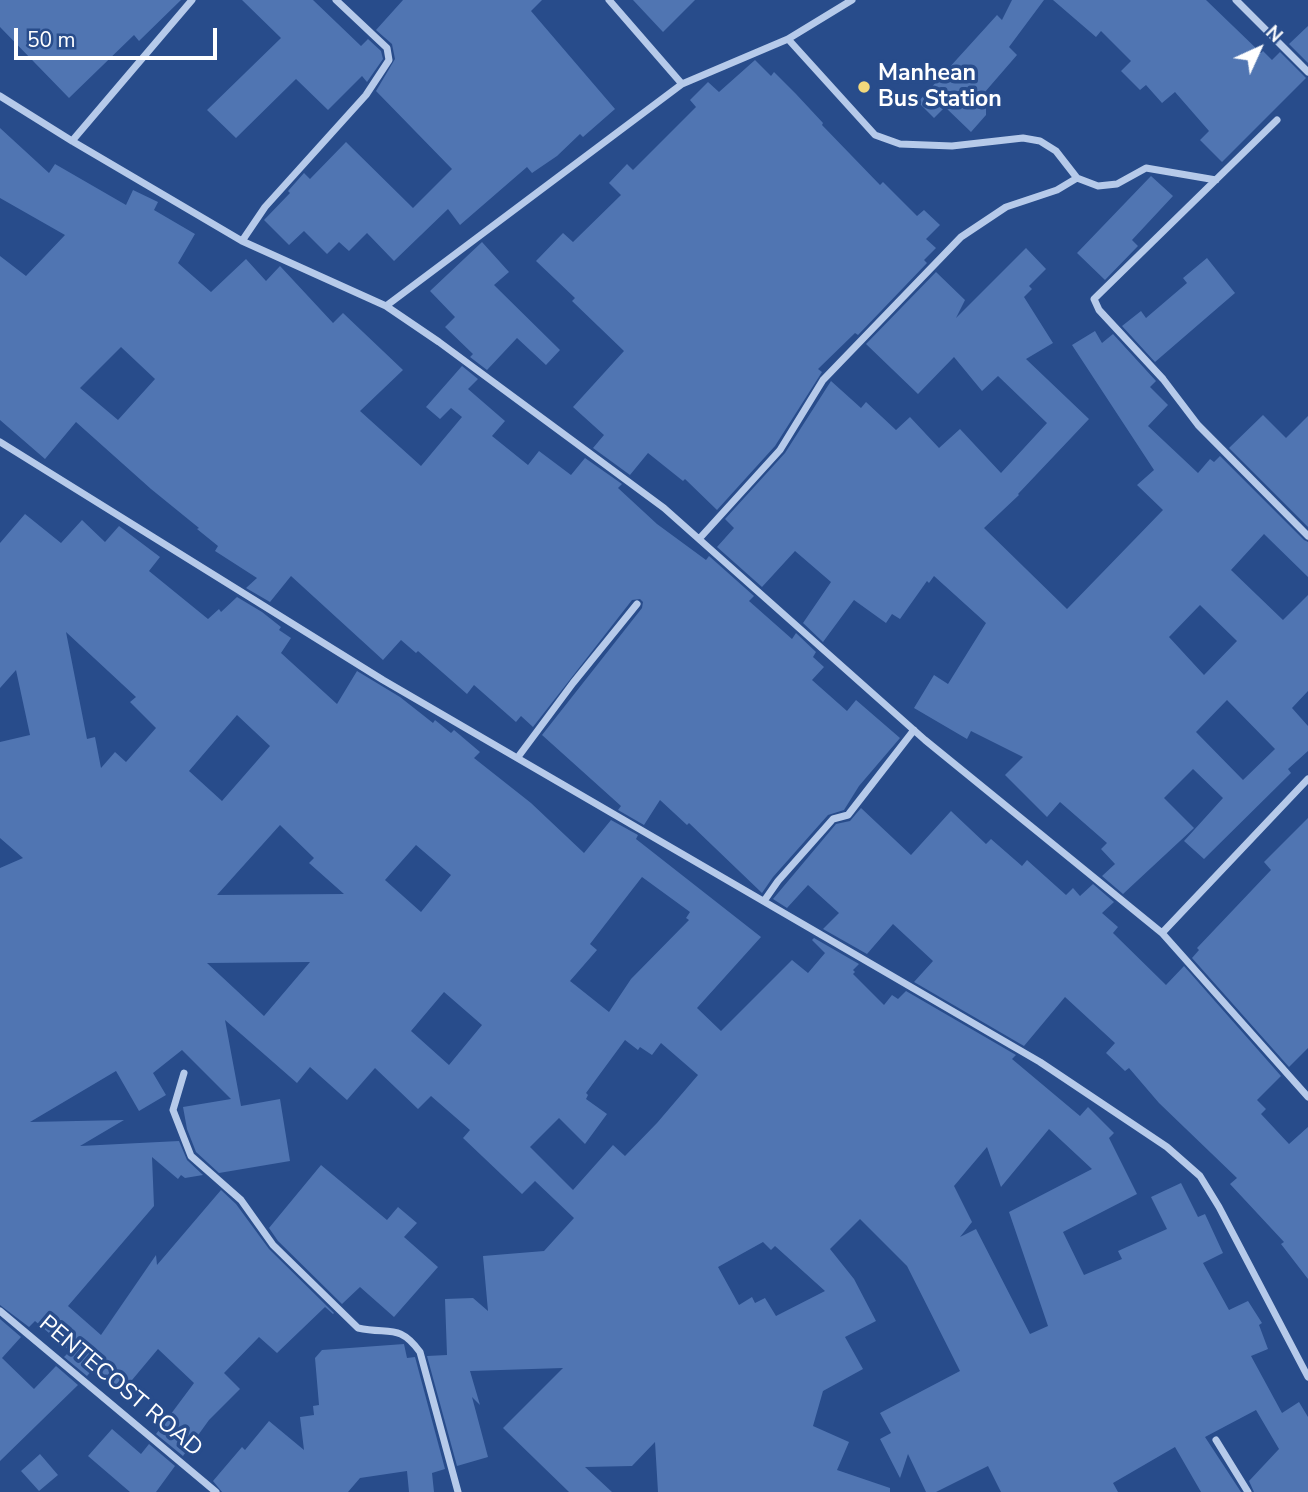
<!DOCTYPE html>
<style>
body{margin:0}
#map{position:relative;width:1308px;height:1492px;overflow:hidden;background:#284c8b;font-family:"Nunito Sans",sans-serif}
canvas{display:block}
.north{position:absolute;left:1224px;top:14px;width:70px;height:70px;-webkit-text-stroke:5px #284c8b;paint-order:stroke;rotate:45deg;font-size:19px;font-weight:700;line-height:28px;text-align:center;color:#fff}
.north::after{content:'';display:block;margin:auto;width:24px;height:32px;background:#fff;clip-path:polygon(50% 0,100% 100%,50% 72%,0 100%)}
.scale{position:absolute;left:14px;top:28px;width:203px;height:32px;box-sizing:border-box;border:4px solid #fff;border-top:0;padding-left:9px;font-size:21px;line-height:24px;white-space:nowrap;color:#fff;-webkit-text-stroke:5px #284c8b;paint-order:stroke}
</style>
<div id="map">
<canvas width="1308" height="1492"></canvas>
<div class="north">N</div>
<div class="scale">50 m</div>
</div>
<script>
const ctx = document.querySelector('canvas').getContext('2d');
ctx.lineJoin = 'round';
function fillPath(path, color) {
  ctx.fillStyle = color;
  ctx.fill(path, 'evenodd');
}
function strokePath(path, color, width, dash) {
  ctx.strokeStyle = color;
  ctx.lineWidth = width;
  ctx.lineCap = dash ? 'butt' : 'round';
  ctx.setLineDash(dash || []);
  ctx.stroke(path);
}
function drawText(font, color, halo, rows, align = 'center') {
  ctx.font = font + ' "Nunito Sans",sans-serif';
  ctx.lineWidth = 7;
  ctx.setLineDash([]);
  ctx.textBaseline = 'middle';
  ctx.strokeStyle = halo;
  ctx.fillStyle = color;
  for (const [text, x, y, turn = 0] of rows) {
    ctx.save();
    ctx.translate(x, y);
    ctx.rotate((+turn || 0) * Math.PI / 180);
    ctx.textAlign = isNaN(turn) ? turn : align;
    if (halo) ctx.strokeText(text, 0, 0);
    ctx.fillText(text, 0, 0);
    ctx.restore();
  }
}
const building = new Path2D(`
 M 0,0 L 181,0 L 139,41 L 134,35 L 69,98 L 0,27 Z
 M 242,0 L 313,0 L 361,46 L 368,39 L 381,51 L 383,59 L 367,82 L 362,76 L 328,110 L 296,79 L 236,138 L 207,110 L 281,38 Z
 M 403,0 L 542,0 L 531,11 L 615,109 L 583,137 L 580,134 L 557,156 L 532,173 L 527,167 L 460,225 L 448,209 L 394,261 L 367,233 L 349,251 L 339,242 L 327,254 L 304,231 L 289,245 L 264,220 L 290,193 L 288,191 L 304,173 L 310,179 L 346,142 L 413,208 L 452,169 L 376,91 L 395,59 L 392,44 L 376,30 Z
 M 633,0 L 695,0 L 663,32 Z
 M 1012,0 L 1044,0 L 1009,47 L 1017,55 L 978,100 L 986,107 L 986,115 L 971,132 L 945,107 L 934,118 L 918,102 L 997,15 L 1002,20 Z
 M 1053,0 L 1206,0 L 1261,53 L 1263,51 L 1272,60 L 1280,52 L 1306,78 L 1222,162 L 1200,140 L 1209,131 L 1175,92 L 1162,103 L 1146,85 L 1140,90 L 1121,71 L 1131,61 L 1101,31 L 1096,37 Z
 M 1308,26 L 1308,63 L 1289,44 Z
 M 755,60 L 771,76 L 774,72 L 796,94 L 823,123 L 822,125 L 880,185 L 883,182 L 917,216 L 924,210 L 940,225 L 926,239 L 936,248 L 924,260 L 927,263 L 858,335 L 855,333 L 818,369 L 822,372 L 775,446 L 717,510 L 685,479 L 683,481 L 648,453 L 630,475 L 593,448 L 604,435 L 573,407 L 624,351 L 572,301 L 575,298 L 536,261 L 563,233 L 573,242 L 621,195 L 609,183 L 627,164 L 633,170 L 696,107 L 690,100 L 708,82 L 719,92 Z
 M 0,128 L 49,173 L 55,164 L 126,205 L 133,190 L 158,202 L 154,210 L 195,234 L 178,263 L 211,292 L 246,259 L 266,281 L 280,266 L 333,323 L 343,313 L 403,370 L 360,411 L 421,466 L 462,417 L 451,408 L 440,419 L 426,407 L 462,366 L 478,379 L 468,389 L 505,421 L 492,436 L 528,465 L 539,451 L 571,475 L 585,458 L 622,484 L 618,488 L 657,524 L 706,560 L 709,556 L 754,596 L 749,601 L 792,639 L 796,633 L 816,652 L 813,657 L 824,667 L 812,680 L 847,711 L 856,700 L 900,738 L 859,786 L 844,810 L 828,815 L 773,877 L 762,893 L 689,823 L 687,825 L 660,800 L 644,825 L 618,810 L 621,806 L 542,735 L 642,608 L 643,602 L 640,599 L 632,600 L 533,727 L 521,716 L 516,722 L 474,685 L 467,694 L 418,651 L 416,653 L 401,640 L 383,660 L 291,576 L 270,602 L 246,588 L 257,578 L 215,551 L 218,546 L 197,529 L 199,528 L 151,489 L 76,422 L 45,459 L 0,420 L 0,256 L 26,276 L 65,235 L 0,198 ZM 121,347 L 155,379 L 118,420 L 80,388 Z
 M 1151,176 L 1173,196 L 1132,240 L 1138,246 L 1105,280 L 1077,253 Z
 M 482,242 L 509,272 L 494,285 L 560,350 L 546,365 L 517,338 L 487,370 L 470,357 L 473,354 L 445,327 L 455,317 L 430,291 Z
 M 1026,248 L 1046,269 L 1029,286 L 1032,289 L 1024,297 L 1053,343 L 1026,359 L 1089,419 L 1018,494 L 1019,495 L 984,528 L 1067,609 L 1163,510 L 1137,485 L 1154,470 L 1072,345 L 1095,331 L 1102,343 L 1113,334 L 1156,381 L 1150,387 L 1168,405 L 1148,426 L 1198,473 L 1210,459 L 1214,462 L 1220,456 L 1304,540 L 1308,542 L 1308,577 L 1264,534 L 1231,570 L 1283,620 L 1308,595 L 1308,691 L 1292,708 L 1308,726 L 1308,751 L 1288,769 L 1291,773 L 1204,859 L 1184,841 L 1223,798 L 1193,769 L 1164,798 L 1194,828 L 1123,894 L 1102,876 L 1115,864 L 1101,849 L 1107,843 L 1060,802 L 1047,817 L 1005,775 L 1023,757 L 971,731 L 967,739 L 914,708 L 934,675 L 948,684 L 986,623 L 934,576 L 929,583 L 927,581 L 900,619 L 892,614 L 886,623 L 854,600 L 823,642 L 803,623 L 831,582 L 795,551 L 762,587 L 717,547 L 734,528 L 725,519 L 785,453 L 831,381 L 861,408 L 866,402 L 896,430 L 910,417 L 939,448 L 960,429 L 1001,473 L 1047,423 L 998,376 L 982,391 L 954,357 L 918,394 L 866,344 L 936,272 L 965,300 L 956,318 ZM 1200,605 L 1237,641 L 1204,675 L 1169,637 ZM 1227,700 L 1275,749 L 1243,780 L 1196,732 Z
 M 1207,258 L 1235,293 L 1155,362 L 1122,326 L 1141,311 L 1146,318 L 1187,283 L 1183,278 Z
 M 1263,415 L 1286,438 L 1308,416 L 1308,527 L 1229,448 Z
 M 25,514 L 61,543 L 82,520 L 105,542 L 119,526 L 160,557 L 149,571 L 208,619 L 219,609 L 221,612 L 237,597 L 262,612 L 281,627 L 279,630 L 291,638 L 281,653 L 337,704 L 357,671 L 400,697 L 433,723 L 435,720 L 451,733 L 454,730 L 480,752 L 474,758 L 531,803 L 584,853 L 611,820 L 638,835 L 636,839 L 761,937 L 697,1008 L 721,1031 L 792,960 L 808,973 L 825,953 L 812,940 L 814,938 L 859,964 L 853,970 L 855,972 L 853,974 L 884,1005 L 892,995 L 898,999 L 906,991 L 1016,1055 L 1012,1059 L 1080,1116 L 1088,1107 L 1114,1133 L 1109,1138 L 1137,1194 L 1063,1232 L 1084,1275 L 1122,1259 L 1118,1251 L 1167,1229 L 1151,1197 L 1181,1183 L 1198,1217 L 1205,1214 L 1223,1253 L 1203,1263 L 1229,1310 L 1248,1301 L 1262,1323 L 1259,1325 L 1268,1349 L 1251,1356 L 1282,1413 L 1299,1402 L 1308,1417 L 1308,1492 L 1254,1492 L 1249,1481 L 1279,1449 L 1256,1410 L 1205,1437 L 1241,1492 L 1201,1492 L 1175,1447 L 1113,1483 L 1118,1492 L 1001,1492 L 988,1466 L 936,1492 L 926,1492 L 908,1454 L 900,1478 L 880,1439 L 891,1433 L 880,1413 L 960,1371 L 907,1266 L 860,1219 L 830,1249 L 854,1279 L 876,1321 L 845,1337 L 863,1369 L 823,1391 L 813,1426 L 849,1442 L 837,1470 L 890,1488 L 890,1492 L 658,1492 L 655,1442 L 632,1466 L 585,1467 L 612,1492 L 569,1492 L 503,1428 L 563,1368 L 470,1371 L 480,1405 L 472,1397 L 488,1457 L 457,1466 L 427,1356 L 447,1355 L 445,1299 L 473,1298 L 488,1311 L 483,1256 L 544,1251 L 574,1218 L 535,1181 L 522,1194 L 463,1138 L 470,1130 L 431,1096 L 418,1109 L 375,1068 L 347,1100 L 310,1067 L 297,1083 L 225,1020 L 241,1106 L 280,1099 L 290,1161 L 219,1173 L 196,1152 L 187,1129 L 183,1107 L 231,1099 L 182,1050 L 153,1073 L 166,1095 L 139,1111 L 116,1071 L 30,1122 L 124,1120 L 80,1146 L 179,1141 L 187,1160 L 203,1175 L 185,1178 L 181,1175 L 178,1179 L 152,1157 L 154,1206 L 68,1306 L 101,1335 L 156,1255 L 157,1265 L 221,1190 L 236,1204 L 269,1249 L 334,1313 L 333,1314 L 325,1307 L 277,1353 L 259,1337 L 224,1373 L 240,1389 L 209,1420 L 183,1456 L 156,1434 L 194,1383 L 158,1349 L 122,1392 L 94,1368 L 87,1376 L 64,1357 L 70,1351 L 35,1321 L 29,1327 L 0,1305 L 0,868 L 23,858 L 0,838 L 0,742 L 30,735 L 16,670 L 0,688 L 0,543 ZM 66,632 L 136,697 L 130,702 L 156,728 L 126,762 L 115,752 L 101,768 L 95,737 L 87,739 ZM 237,715 L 270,746 L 222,801 L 189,771 ZM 280,825 L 314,858 L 309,863 L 344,894 L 217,895 ZM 416,845 L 451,875 L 421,912 L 385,880 ZM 642,877 L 690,912 L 686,918 L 689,920 L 631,979 L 609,1012 L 570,981 L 597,950 L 590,944 ZM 310,962 L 264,1016 L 207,963 ZM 444,992 L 482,1025 L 449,1065 L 411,1031 ZM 625,1040 L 638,1050 L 640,1047 L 652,1055 L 661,1043 L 698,1075 L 657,1123 L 625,1156 L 613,1145 L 573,1190 L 530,1147 L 559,1118 L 585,1144 L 607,1114 L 586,1099 L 588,1095 L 586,1093 ZM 1049,1129 L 1092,1169 L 1009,1212 L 1048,1326 L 1030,1334 L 976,1229 L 960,1237 L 972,1222 L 954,1186 L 987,1147 L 1001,1187 ZM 763,1242 L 771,1250 L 775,1246 L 825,1291 L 776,1316 L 765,1298 L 755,1303 L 752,1297 L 739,1305 L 718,1267 Z
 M 861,808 L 911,855 L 951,811 L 986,844 L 991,839 L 1022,866 L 1027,860 L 1066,895 L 1073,888 L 1080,896 L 1093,884 L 1114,902 L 1102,913 L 1118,927 L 1113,933 L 1166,985 L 1184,966 L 1281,1076 L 1257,1100 L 1266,1109 L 1261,1114 L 1289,1144 L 1308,1127 L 1308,1279 L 1281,1244 L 1284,1242 L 1230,1184 L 1237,1178 L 1159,1103 L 1129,1068 L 1125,1071 L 1106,1053 L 1115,1043 L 1065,997 L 1024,1046 L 914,982 L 933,961 L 893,924 L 867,954 L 823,929 L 839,913 L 808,885 L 787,908 L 773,899 L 836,824 L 850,821 Z
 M 1308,818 L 1308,1048 L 1289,1067 L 1192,958 L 1199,950 L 1197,948 L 1271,870 L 1264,862 Z
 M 321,1165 L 387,1220 L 398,1207 L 417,1223 L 404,1237 L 438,1267 L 394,1317 L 360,1287 L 342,1304 L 278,1241 L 269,1228 Z
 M 0,1319 L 21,1337 L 2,1358 L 34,1389 L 56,1366 L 78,1385 L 0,1461 Z
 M 404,1344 L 407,1358 L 415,1357 L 445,1469 L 432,1473 L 434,1492 L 409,1492 L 407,1471 L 360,1478 L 348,1492 L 222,1492 L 213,1481 L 242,1447 L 245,1450 L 269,1421 L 304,1450 L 300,1417 L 314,1415 L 313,1406 L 319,1405 L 315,1358 L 322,1350 Z
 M 112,1429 L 141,1454 L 149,1444 L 175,1466 L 156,1492 L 130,1492 L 88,1456 Z
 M 40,1454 L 58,1475 L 39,1491 L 21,1471 Z`);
const street = new Path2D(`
 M 1236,0 L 1308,72
 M 788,39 L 875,135 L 900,144 L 952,146 L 1023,138 L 1040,141 L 1056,151 L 1077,178 L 1098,186 L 1117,184 L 1146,168 L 1216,180
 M 682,84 L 788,39 L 852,0
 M 0,96 L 72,141 L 242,241 L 386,306 L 439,342 L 664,508 L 925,740 L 1162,933 L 1308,1097
 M 1277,120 L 1094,299 L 1099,310 L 1163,379 L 1198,425 L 1308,536
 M 72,141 L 192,0
 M 242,241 L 265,207 L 366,95 L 389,60 L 387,48 L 336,0
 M 386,306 L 682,84 L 609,0
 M 0,442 L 383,680 L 1040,1062 L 1167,1147 L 1200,1176 L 1219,1207 L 1308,1377
 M 699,539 L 780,450 L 823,380 L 961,237 L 1006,207 L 1057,190 L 1077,178
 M 518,757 L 573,683 L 637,604
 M 764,901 L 778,881 L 833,819 L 848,815 L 914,730
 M 1162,933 L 1308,779
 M 184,1073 L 173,1110 L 191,1156 L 241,1200 L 273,1245 L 358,1328 C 389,1335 399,1323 420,1352 L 458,1492
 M 0,1311 L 216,1492
 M 1216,1440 L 1248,1492`);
const markers = [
 [864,87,7,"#f2d87c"]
];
const poiNames = [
 ["Manhean",878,74],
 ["Bus Station",878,100]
];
const streetNames = [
 ["PENTECOST ROAD",120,1387,40]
];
fillPath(building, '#5075b2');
strokePath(street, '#b6caea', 7);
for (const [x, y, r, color] of markers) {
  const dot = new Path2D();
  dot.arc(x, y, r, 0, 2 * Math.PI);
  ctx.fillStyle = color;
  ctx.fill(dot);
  strokePath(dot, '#284c8b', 2.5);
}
drawText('bold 23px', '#fff', '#284c8b', poiNames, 'left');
drawText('23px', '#fff', '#284c8b', streetNames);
</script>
